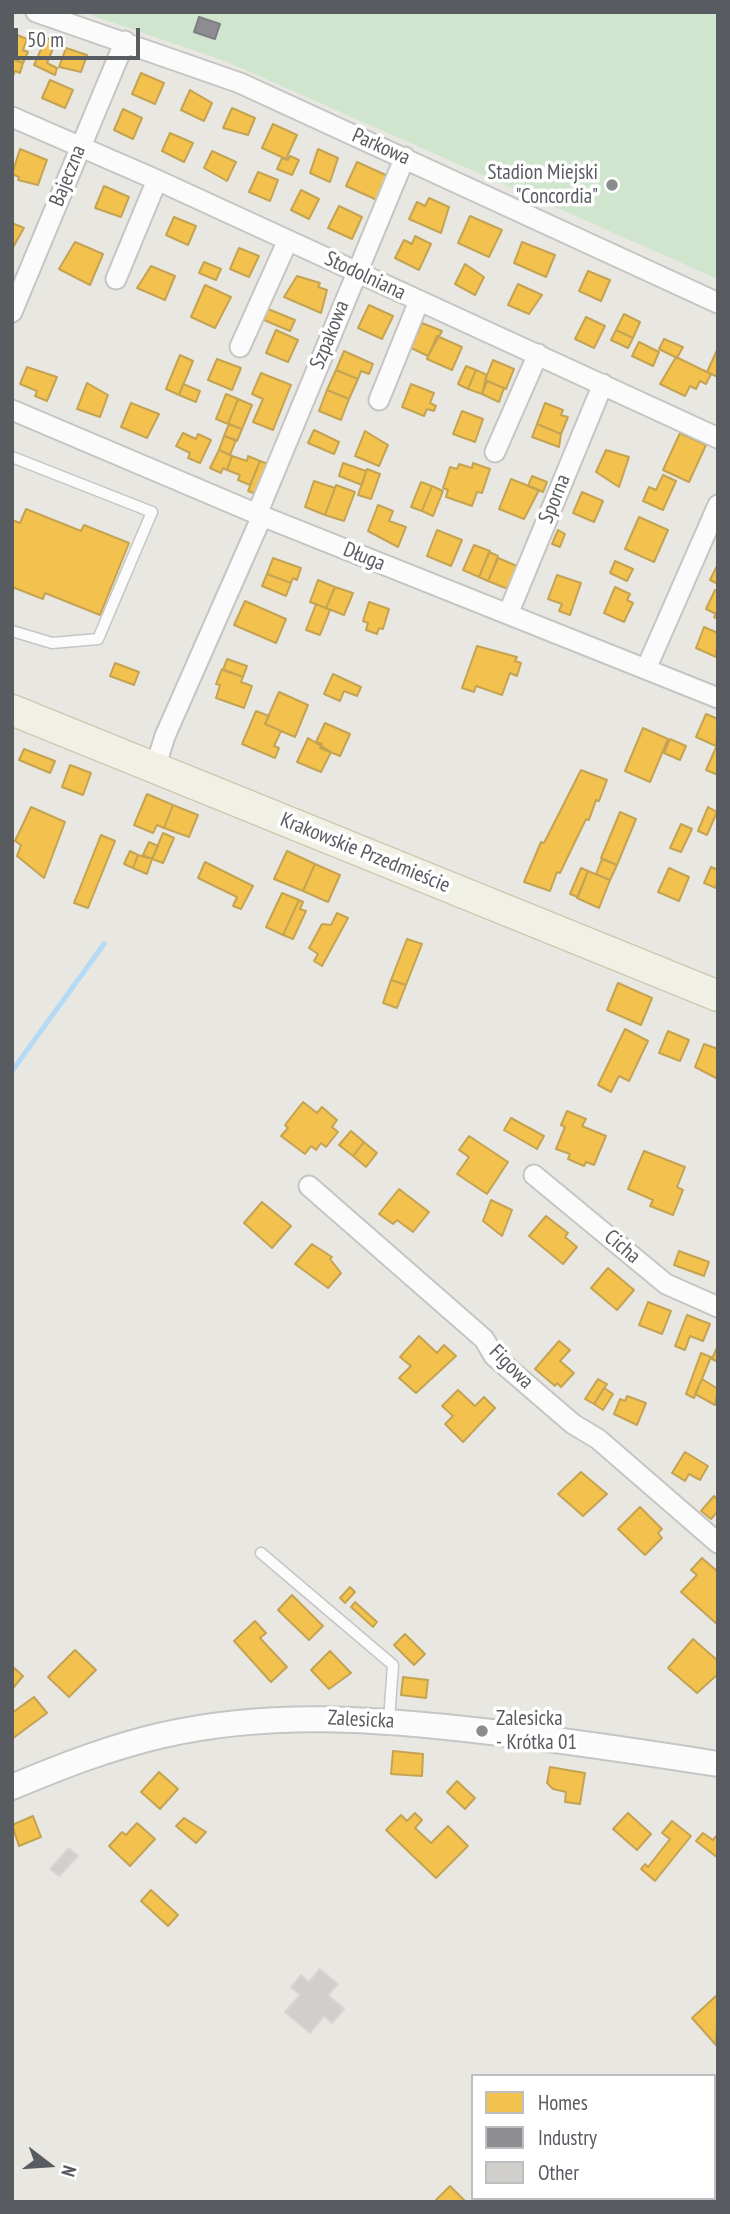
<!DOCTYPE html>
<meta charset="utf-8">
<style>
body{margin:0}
#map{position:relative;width:730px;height:2214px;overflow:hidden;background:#e8e7e2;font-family:"PT Sans Narrow",sans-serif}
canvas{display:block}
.frame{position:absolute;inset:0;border:14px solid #585c60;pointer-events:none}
.legend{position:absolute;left:471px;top:2074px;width:245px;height:126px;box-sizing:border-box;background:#fff;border:2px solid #bcbebf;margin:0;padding:9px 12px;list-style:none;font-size:21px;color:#585c60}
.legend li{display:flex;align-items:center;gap:14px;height:35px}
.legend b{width:35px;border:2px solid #bcbebf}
.north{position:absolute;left:14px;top:2130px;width:70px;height:70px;-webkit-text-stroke:5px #fff;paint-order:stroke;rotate:107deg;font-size:19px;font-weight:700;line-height:28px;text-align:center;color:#585c60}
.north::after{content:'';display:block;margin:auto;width:24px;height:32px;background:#585c60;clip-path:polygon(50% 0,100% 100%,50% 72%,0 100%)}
.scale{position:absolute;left:14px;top:28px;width:126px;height:32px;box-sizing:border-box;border:4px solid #585c60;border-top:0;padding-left:9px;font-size:21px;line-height:24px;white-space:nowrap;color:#585c60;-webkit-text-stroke:5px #fff;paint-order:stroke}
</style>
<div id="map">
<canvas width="730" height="2214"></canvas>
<div class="frame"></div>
<ul class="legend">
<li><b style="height:19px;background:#f2c14e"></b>Homes</li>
<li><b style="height:19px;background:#8d8d92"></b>Industry</li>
<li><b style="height:19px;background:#d0cfcc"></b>Other</li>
</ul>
<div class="north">N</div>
<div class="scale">50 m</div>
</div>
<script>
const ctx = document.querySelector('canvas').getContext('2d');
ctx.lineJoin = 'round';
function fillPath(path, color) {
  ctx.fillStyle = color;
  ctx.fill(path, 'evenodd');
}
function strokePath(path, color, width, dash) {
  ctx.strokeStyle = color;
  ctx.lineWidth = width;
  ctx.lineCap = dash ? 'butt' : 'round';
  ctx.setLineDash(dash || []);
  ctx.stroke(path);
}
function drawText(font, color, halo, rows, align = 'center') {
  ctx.font = font + ' "PT Sans Narrow",sans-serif';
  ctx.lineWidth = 7;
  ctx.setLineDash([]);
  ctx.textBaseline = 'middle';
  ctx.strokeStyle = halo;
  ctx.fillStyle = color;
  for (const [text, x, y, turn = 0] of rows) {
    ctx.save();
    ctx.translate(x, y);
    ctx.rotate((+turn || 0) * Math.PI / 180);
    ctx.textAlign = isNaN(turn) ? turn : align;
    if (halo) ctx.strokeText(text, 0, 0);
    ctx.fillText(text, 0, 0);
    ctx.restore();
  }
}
const green = new Path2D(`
 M 82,12 L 718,12 L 718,279 L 225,61 Z`);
const homes = new Path2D(`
 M 12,33 L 27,39 L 23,50 L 28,52 L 23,63 L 12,59 Z
 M 46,38 L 56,41 L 47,63 L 57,68 L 55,75 L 34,65 Z
 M 66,48 L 87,55 L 81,72 L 59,67 Z
 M 12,59 L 23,63 L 20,73 L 15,71 L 12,79 Z
 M 141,73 L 164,83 L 155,104 L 132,94 Z
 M 50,80 L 73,90 L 65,108 L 42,98 Z
 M 190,90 L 212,103 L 204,121 L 181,110 Z
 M 232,108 L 255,118 L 248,135 L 223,128 Z
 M 123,109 L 142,118 L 133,139 L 114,130 Z
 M 273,124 L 297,135 L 286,159 L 262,148 Z
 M 170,133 L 193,143 L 184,162 L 162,151 Z
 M 20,149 L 47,160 L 38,185 L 18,180 L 19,177 L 12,174 Z
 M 318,149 L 338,158 L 330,182 L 310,173 Z
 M 212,151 L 236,162 L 227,181 L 204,168 Z
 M 290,156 L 299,160 L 292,175 L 277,169 L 282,158 L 288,160 Z
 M 357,162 L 388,176 L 377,200 L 346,186 Z
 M 258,172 L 278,180 L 270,201 L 249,192 Z
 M 104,186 L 129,197 L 121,217 L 95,208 Z
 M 301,190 L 319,199 L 309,219 L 291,210 Z
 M 429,198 L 449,207 L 441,233 L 409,219 L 417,202 L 425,206 Z
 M 339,206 L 362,217 L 352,239 L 328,228 Z
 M 470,216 L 502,230 L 489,257 L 458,243 Z
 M 174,217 L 196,226 L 188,245 L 166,235 Z
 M 12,223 L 24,228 L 12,249 Z
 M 415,236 L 431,244 L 419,270 L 395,258 L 404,240 L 412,244 Z
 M 75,242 L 103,254 L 90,285 L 59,269 Z
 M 522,242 L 555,255 L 546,277 L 514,263 Z
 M 239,248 L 259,256 L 249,277 L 230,269 Z
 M 204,262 L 221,269 L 216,280 L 199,273 Z
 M 465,264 L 484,277 L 475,295 L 455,284 Z
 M 151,266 L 175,276 L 165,300 L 137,288 Z
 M 588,271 L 610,280 L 601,301 L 579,291 Z
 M 297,276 L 320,283 L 318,287 L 327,290 L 321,313 L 284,297 Z
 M 518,284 L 542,295 L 529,314 L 508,305 Z
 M 205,285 L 231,297 L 215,328 L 191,317 Z
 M 369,305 L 393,316 L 382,339 L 358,328 Z
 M 268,309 L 295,320 L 290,331 L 264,320 Z
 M 624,314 L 640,322 L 633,338 L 616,330 Z
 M 586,317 L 605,326 L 594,348 L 575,339 Z
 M 422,323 L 442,331 L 428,356 L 411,348 Z
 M 276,330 L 298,340 L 288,362 L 266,353 Z
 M 616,330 L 633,338 L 628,348 L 611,340 Z
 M 437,336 L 462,347 L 452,370 L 427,359 Z
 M 664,339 L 683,347 L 677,358 L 659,349 Z
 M 639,342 L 659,352 L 653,366 L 632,356 Z
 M 718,348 L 718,377 L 707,372 Z
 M 344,351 L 373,364 L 369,374 L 361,371 L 358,379 L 336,370 Z
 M 180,355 L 193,361 L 179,395 L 166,389 Z
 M 676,357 L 711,374 L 706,384 L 700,381 L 696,389 L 690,386 L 685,396 L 660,384 Z
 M 217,359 L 241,368 L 232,390 L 208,380 Z
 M 493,360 L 514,369 L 506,389 L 485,380 Z
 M 466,366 L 476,370 L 468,389 L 458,384 Z
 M 27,367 L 57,377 L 47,401 L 35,396 L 37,391 L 20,384 Z
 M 336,370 L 358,379 L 349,399 L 327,390 Z
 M 476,370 L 487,375 L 482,394 L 468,389 Z
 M 261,373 L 291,385 L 273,430 L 253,422 L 263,399 L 252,394 Z
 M 487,381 L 504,388 L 499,402 L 482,394 Z
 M 87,383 L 108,395 L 100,417 L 77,409 Z
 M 183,384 L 200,391 L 196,402 L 179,395 Z
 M 411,384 L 434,393 L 430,403 L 436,406 L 434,411 L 427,409 L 424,416 L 402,407 Z
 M 327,390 L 349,399 L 341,420 L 319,411 Z
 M 226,394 L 238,399 L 228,424 L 216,419 Z
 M 238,399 L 252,405 L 242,429 L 228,424 Z
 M 131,403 L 159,414 L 147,438 L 121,427 Z
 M 545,403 L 563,410 L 561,415 L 568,417 L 561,434 L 537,424 Z
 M 462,411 L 483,419 L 475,442 L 453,434 Z
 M 229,424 L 242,429 L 237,441 L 224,436 Z
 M 537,424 L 561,434 L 559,447 L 532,437 Z
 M 314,430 L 339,442 L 334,454 L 308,443 Z
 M 365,431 L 388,445 L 379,466 L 355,456 Z
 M 183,433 L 196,439 L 198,434 L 211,440 L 200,463 L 188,458 L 190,453 L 176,446 Z
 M 680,433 L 706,445 L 689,482 L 663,470 Z
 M 224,436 L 236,440 L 230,455 L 219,450 Z
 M 219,450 L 232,456 L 227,470 L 223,468 L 221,473 L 210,468 Z
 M 606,450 L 629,457 L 619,487 L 596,472 Z
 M 232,456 L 247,461 L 248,456 L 260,461 L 250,485 L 238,480 L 240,475 L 227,470 Z
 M 260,461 L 268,464 L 256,494 L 248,491 Z
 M 343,463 L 366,471 L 362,485 L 339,476 Z
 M 473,463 L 490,469 L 482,493 L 477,492 L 472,506 L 446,497 L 448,490 L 443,488 L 450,467 L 457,469 L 459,464 L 472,468 Z
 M 367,469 L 380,474 L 371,499 L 358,495 Z
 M 663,475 L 676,481 L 663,510 L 643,501 L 649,487 L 656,490 Z
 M 532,476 L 547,482 L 543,492 L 528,486 Z
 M 511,479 L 539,490 L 524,519 L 499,509 Z
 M 314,481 L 335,488 L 325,515 L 305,507 Z
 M 421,482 L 432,486 L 422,511 L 411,507 Z
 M 336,485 L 355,492 L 344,521 L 325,515 Z
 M 432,486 L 443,491 L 433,516 L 422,511 Z
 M 582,492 L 603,501 L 594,522 L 573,513 Z
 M 378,505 L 393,511 L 389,521 L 406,527 L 398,547 L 368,531 Z
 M 26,509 L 81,531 L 84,525 L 129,543 L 100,615 L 45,593 L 43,599 L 12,587 L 12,520 L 20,523 Z
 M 639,517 L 668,530 L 654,562 L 625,549 Z
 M 437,530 L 462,540 L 451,566 L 427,556 Z
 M 558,530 L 565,534 L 560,547 L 552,544 Z
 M 474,545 L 490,551 L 479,577 L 463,570 Z
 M 489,552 L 498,556 L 488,581 L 479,577 Z
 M 273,558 L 301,568 L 297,580 L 293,578 L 291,583 L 267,574 Z
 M 498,558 L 517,566 L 508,589 L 488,581 Z
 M 615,561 L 633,569 L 627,581 L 610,573 Z
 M 718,564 L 718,584 L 710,580 Z
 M 267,574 L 291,583 L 286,596 L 262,586 Z
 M 557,575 L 581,583 L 570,615 L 559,611 L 562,604 L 548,599 Z
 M 318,580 L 335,587 L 326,608 L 310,602 Z
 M 335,587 L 353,593 L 344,615 L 326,608 Z
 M 615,587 L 630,594 L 627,600 L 633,603 L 624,622 L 604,613 Z
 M 715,590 L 718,591 L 718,619 L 714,617 L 716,614 L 706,609 Z
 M 245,601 L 286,619 L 276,643 L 234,625 Z
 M 369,602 L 389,609 L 383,629 L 379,628 L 377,634 L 366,630 L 368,623 L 363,621 Z
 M 316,604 L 330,610 L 320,635 L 306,630 Z
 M 704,627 L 718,633 L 716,657 L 696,648 Z
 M 477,646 L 517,657 L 515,661 L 521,663 L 517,676 L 510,673 L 502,695 L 476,686 L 474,692 L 462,688 Z
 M 227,659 L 247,666 L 243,677 L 223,670 Z
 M 115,663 L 139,672 L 134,685 L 110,676 Z
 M 222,669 L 243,677 L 241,682 L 252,686 L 244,708 L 216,698 L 220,685 L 216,684 Z
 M 333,674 L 361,687 L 357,696 L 344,691 L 340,701 L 324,694 Z
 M 279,692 L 308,705 L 295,737 L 265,724 Z
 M 256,711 L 269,716 L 265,724 L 281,731 L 274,746 L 279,748 L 275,758 L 242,744 Z
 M 706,714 L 718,719 L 716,746 L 696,737 Z
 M 325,723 L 350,734 L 340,756 L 320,748 L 322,744 L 316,742 Z
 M 643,728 L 668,739 L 650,782 L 625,771 Z
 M 308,738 L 331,752 L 321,772 L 297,762 Z
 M 670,739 L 686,746 L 680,760 L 664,753 Z
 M 718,743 L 718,775 L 706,770 Z
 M 24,749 L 55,761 L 50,773 L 19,760 Z
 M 70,765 L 91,773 L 83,795 L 62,787 Z
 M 581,770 L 607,780 L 599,801 L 596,800 L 589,820 L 586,819 L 560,873 L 557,872 L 550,891 L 524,882 L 541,842 L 544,843 Z
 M 147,794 L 173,805 L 164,828 L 157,825 L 153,833 L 134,825 Z
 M 173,805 L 198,815 L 189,837 L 164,828 Z
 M 31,807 L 65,822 L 44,878 L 17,856 L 21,845 L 15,841 Z
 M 708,807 L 717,812 L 707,835 L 698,831 Z
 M 620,812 L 636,819 L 617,865 L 601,858 Z
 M 681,824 L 692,829 L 681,852 L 670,848 Z
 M 163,833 L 174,838 L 163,863 L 152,859 Z
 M 101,835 L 115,841 L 88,908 L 74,903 Z
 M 149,842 L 158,846 L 152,859 L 143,855 Z
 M 130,851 L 138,855 L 133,868 L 124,864 Z
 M 287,851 L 315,864 L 303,891 L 274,879 Z
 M 138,855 L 152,859 L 147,874 L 133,868 Z
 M 602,859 L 617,865 L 610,880 L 596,874 Z
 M 205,862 L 253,886 L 241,909 L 233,906 L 237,897 L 198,878 Z
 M 315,864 L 340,875 L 328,902 L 303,891 Z
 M 711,867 L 718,870 L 716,888 L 704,883 Z
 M 581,868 L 588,871 L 578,897 L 570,894 Z
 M 669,868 L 689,877 L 679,901 L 658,892 Z
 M 588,871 L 610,880 L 599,908 L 577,898 Z
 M 282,893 L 299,900 L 283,935 L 266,927 Z
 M 299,900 L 303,902 L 300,909 L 306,911 L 293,939 L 283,935 Z
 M 337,913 L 348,918 L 322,966 L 314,961 L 318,954 L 309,948 L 322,924 L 331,925 Z
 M 407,939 L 422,944 L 406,985 L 391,980 Z
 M 391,980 L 406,985 L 397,1008 L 383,1003 Z
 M 618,983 L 652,998 L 641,1025 L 607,1010 Z
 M 625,1029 L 648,1041 L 629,1081 L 619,1076 L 611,1092 L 598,1085 Z
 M 668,1031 L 689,1040 L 680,1061 L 659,1053 Z
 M 704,1044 L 718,1049 L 718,1079 L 695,1067 Z
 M 303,1102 L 317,1113 L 322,1107 L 337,1120 L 332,1127 L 338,1132 L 326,1147 L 321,1143 L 316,1150 L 311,1146 L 305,1154 L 281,1136 L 288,1128 L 285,1125 Z
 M 567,1111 L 586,1119 L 582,1126 L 606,1136 L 594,1165 L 586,1162 L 584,1166 L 568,1159 L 570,1154 L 556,1149 L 565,1127 L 561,1125 Z
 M 511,1118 L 544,1136 L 537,1149 L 504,1130 Z
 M 351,1131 L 364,1142 L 353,1156 L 339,1145 Z
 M 469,1136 L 508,1162 L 487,1194 L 457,1174 L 469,1157 L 459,1150 Z
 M 364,1142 L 377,1153 L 366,1167 L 353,1156 Z
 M 644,1151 L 685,1167 L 677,1187 L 683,1190 L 673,1215 L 650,1206 L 653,1200 L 628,1189 Z
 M 399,1189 L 429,1212 L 413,1232 L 397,1220 L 393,1224 L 379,1214 Z
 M 491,1200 L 512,1210 L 502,1236 L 483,1221 Z
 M 262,1202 L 291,1226 L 272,1248 L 244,1223 Z
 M 546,1216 L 568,1233 L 565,1237 L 577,1247 L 563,1264 L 529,1236 Z
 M 312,1244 L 332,1257 L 330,1259 L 341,1273 L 328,1288 L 295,1264 Z
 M 679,1251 L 709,1262 L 704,1276 L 674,1265 Z
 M 608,1268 L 634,1290 L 617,1310 L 591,1288 Z
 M 648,1302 L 671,1311 L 662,1334 L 639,1325 Z
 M 687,1315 L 710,1324 L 703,1341 L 690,1336 L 685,1350 L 675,1346 Z
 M 419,1336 L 437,1353 L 444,1345 L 456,1356 L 416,1393 L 399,1378 L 411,1366 L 400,1357 Z
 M 559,1341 L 570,1350 L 560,1361 L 574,1373 L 561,1387 L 557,1383 L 555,1386 L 535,1369 Z
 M 718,1345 L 718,1362 L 712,1359 Z
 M 701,1353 L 711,1357 L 694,1398 L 686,1394 Z
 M 598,1379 L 607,1384 L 594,1404 L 585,1399 Z
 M 702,1379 L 718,1389 L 715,1405 L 695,1394 Z
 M 604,1388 L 613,1394 L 603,1410 L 594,1404 Z
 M 458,1390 L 475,1406 L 484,1397 L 495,1408 L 463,1442 L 445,1424 L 453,1416 L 442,1406 Z
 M 627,1396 L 646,1403 L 637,1425 L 614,1414 L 620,1399 L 625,1401 Z
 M 685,1452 L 708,1466 L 700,1480 L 689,1474 L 685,1481 L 672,1473 Z
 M 581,1472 L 607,1494 L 583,1516 L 558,1494 Z
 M 714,1496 L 718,1500 L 718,1511 L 711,1519 L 701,1511 Z
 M 640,1507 L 662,1529 L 658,1533 L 662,1538 L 645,1555 L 618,1529 Z
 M 702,1558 L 718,1572 L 718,1625 L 681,1592 L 697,1575 L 691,1570 Z
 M 350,1587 L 355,1592 L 345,1603 L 340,1598 Z
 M 292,1595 L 323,1626 L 309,1640 L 278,1610 Z
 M 355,1602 L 377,1622 L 373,1627 L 351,1607 Z
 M 255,1621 L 266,1633 L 260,1638 L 287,1667 L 271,1682 L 234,1641 Z
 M 405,1634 L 425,1654 L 414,1665 L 394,1645 Z
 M 693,1639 L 718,1661 L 718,1674 L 697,1693 L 668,1668 Z
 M 75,1650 L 96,1670 L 69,1697 L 48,1677 Z
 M 330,1651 L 351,1673 L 329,1689 L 311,1670 Z
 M 12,1666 L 23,1676 L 13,1688 L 12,1687 Z
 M 403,1677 L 428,1680 L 426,1698 L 401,1695 Z
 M 34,1697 L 47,1713 L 12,1739 L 12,1713 Z
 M 393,1751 L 423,1754 L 422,1776 L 391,1774 Z
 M 550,1767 L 585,1773 L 580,1804 L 565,1802 L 566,1792 L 553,1789 L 547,1783 Z
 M 159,1772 L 178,1789 L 160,1809 L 141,1792 Z
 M 457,1781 L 475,1798 L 465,1809 L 447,1792 Z
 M 415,1813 L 422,1820 L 415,1828 L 431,1843 L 448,1826 L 468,1846 L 436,1878 L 386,1830 L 401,1815 L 407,1821 Z
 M 628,1813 L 651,1834 L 637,1850 L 613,1829 Z
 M 33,1816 L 41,1837 L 19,1846 L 12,1825 Z
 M 184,1818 L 206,1832 L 196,1843 L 176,1826 Z
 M 672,1821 L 691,1836 L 655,1881 L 641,1869 L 645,1864 L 648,1867 L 670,1839 L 662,1833 Z
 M 137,1823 L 155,1839 L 130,1866 L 109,1846 L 122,1832 L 126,1835 Z
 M 703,1833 L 713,1840 L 718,1834 L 718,1858 L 696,1841 Z
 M 151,1890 L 178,1915 L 168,1926 L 141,1901 Z
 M 716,1996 L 718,1998 L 716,2045 L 692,2018 Z
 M 718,2150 L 718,2185 L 714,2187 L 714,2152 Z
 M 450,2186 L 466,2202 L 434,2202 Z
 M 478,2198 L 504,2198 L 507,2202 L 482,2202 Z
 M 665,2198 L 689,2198 L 691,2202 L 660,2202 Z`);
const industry = new Path2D(`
 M 199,17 L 220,24 L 215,39 L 194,32 Z`);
const stream = new Path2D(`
 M 12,1071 L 104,944`);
const building = new Path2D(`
 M 69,1848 L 78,1856 L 59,1876 L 50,1869 Z
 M 320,1969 L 338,1984 L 328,1995 L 344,2009 L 332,2023 L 324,2016 L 310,2033 L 285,2012 L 300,1995 L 291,1987 L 301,1975 L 309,1982 Z`);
const service = new Path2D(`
 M 12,457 L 152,512 L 98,639 L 52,643 L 12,631
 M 261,1553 L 393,1665 L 389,1720`);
const minor = new Path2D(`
 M 36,12 L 240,83 L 718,303
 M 12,117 L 157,180 L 718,438
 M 116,279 L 157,180
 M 12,312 L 125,41
 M 240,347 L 288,240
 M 379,400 L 419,301
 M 12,410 L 257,514 L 718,698
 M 495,452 L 538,354
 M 257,514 L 405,157
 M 508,614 L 603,384
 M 646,669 L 718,505
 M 155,768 L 165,736 L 262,516
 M 534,1175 L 666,1284 L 718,1307
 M 309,1186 L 484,1339 L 494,1356 L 573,1424 L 598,1439 L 718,1543`);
const tertiary = new Path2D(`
 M 12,1787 C 62,1766 111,1747 163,1735 C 273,1710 381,1719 491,1732 C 567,1741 642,1752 718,1764`);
const primary = new Path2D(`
 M 12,710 L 718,996`);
const markers = [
 [612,185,7,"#8a8d8e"],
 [482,1731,7,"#8a8d8e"]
];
const streetNames = [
 ["Parkowa",381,147,24],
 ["Bajeczna",68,176,-68],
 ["Stodolniana",365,276,25],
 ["Szpakowa",330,335,-68],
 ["Sporna",555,499,-68],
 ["Długa",364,557,22],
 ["Krakowskie Przedmieście",365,853,22],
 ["Cicha",622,1247,40],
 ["Figowa",511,1367,45],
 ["Zalesicka",361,1720,3]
];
const poiNames = [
 ["Stadion Miejski",598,173],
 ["\"Concordia\"",598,197],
 ["Zalesicka",496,1719,"left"],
 ["- Krótka 01",496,1743,"left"]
];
fillPath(green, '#d0e5cd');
fillPath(homes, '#f2c14e');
strokePath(homes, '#c4a353', 2);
fillPath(industry, '#8d8d92');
strokePath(industry, '#7d7e83', 2);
strokePath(stream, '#b4daf6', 5);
fillPath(building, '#d0cfcc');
strokePath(building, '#d8d6d2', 2);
strokePath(service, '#c5c5c4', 13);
strokePath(minor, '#c5c5c4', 23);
strokePath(tertiary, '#c5c5c4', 28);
strokePath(primary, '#d0c7b0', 33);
strokePath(service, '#fcfbfb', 10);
strokePath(minor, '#fcfbfb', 19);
strokePath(tertiary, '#fcfbfb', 24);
strokePath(primary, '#f1f0e5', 30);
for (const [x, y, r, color] of markers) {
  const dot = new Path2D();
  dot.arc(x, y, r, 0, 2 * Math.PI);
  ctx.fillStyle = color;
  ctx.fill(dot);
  strokePath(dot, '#fff', 2.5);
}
drawText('21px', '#585c60', '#fff', streetNames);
drawText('21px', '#585c60', '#fff', poiNames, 'right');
</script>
